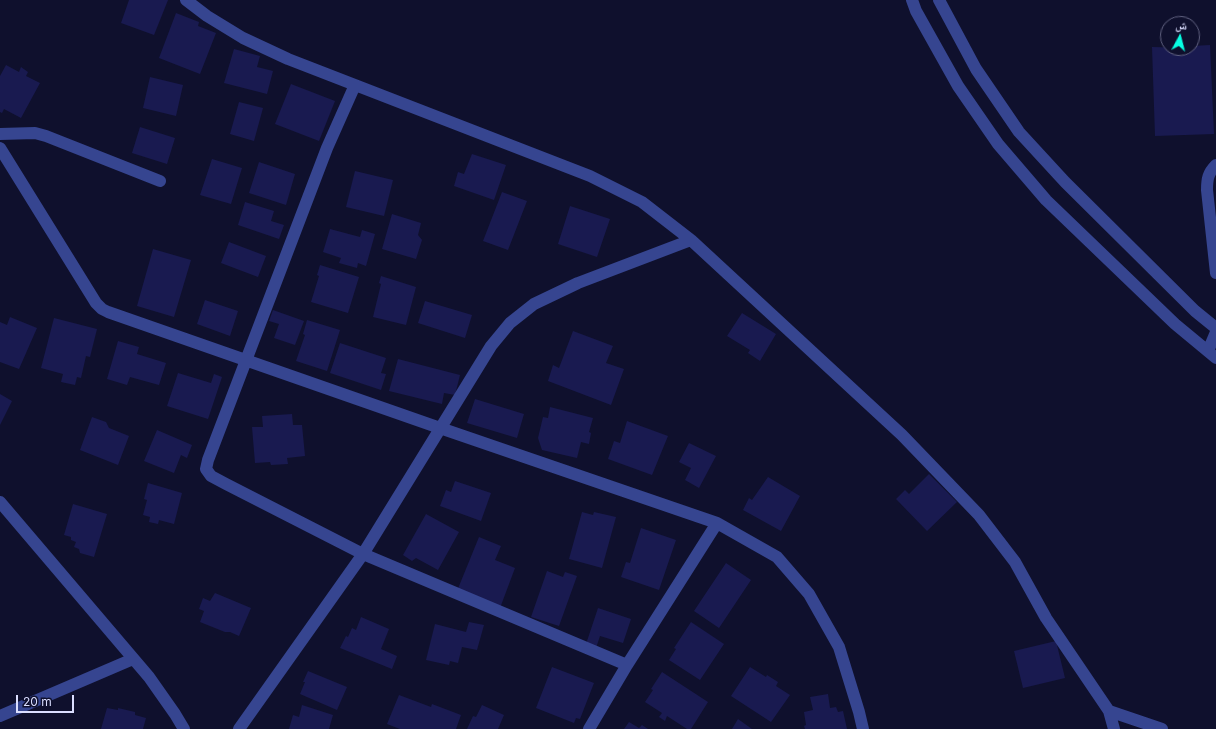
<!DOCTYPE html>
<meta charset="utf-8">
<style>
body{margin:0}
#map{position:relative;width:1216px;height:729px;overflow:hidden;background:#0f102d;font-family:Inter,"Noto Naskh Arabic",sans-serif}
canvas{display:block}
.north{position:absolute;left:1160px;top:16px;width:40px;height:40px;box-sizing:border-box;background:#0f102d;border:1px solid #616281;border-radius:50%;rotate:7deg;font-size:11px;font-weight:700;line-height:16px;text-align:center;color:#dbdeff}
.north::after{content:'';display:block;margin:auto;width:14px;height:18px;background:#07ffe4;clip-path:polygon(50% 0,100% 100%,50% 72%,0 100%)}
.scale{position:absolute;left:16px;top:695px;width:58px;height:18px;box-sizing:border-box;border:2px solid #dbdeff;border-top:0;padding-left:5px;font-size:12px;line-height:14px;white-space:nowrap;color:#dbdeff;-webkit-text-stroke:3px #0f102d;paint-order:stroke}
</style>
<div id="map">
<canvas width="1216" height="729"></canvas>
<div class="north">ش</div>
<div class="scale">20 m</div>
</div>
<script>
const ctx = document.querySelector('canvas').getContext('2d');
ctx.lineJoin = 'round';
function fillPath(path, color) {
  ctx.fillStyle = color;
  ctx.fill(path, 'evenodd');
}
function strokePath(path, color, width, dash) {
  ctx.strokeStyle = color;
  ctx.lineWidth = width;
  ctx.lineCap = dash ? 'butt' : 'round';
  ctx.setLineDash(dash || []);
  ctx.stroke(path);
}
const building = new Path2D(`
 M 129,0 L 168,0 L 154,35 L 121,23 Z
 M 176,13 L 199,22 L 198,26 L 216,33 L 200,74 L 159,58 Z
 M 1210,45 L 1214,134 L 1155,136 L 1152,47 L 1192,48 L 1192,46 Z
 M 234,49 L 260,56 L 257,67 L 273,71 L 267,94 L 224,83 Z
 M 6,65 L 19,72 L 21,67 L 28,72 L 26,76 L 40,83 L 21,118 L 4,109 L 2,113 L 0,112 L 0,76 Z
 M 150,77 L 183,85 L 176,116 L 143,108 Z
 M 291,84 L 335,101 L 319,141 L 275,124 Z
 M 239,102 L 263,108 L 254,141 L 230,134 Z
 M 140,127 L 175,138 L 167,164 L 132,153 Z
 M 472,154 L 506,165 L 494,200 L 454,186 L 458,172 L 464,174 Z
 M 212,159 L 242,168 L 231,204 L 200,195 Z
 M 259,162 L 295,174 L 286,205 L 249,193 Z
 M 355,171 L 393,180 L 384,216 L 346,207 Z
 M 502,192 L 527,201 L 508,250 L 483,241 Z
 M 245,202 L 274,211 L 271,221 L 284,225 L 279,239 L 238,225 Z
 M 570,206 L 610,219 L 597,257 L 558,244 Z
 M 392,214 L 421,223 L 418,235 L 422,240 L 416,259 L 382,249 Z
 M 330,229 L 360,237 L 362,230 L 375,234 L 366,266 L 358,263 L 357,268 L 339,263 L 341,258 L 323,252 Z
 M 229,242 L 266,256 L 258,277 L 221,263 Z
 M 153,249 L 191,260 L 174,317 L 137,306 Z
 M 320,265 L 359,277 L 348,313 L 311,302 L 319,276 L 317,275 Z
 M 381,276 L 416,287 L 406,325 L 373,317 L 381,284 L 379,283 Z
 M 205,300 L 238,311 L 230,336 L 197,324 Z
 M 425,301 L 472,315 L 465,338 L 418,323 Z
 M 273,310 L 304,321 L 295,345 L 274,338 L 279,324 L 269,321 Z
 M 742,313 L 776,334 L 760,361 L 748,353 L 750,350 L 727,336 Z
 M 10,317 L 37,328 L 19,369 L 0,362 L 0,322 L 7,325 Z
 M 54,318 L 97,329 L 90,357 L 86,356 L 81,378 L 77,377 L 75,385 L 61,382 L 63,374 L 41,368 Z
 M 307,320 L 340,330 L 327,371 L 296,361 L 305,335 L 303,334 Z
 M 573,331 L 613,346 L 606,363 L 624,369 L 611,405 L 548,381 L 553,365 L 559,368 Z
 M 118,341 L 139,347 L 137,354 L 166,363 L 159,385 L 130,377 L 127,385 L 107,379 Z
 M 340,343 L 386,358 L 381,373 L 386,374 L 381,390 L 330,373 Z
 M 398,359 L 460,375 L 455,395 L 444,393 L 442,404 L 389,391 Z
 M 178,373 L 211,383 L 214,374 L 222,377 L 208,419 L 167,406 Z
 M 0,394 L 12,401 L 0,425 Z
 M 475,399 L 524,414 L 517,438 L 467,423 Z
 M 550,407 L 593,418 L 589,432 L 591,433 L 589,444 L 581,442 L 577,458 L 542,450 L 538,438 L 543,417 L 548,418 Z
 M 292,414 L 293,425 L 302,425 L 305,456 L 287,458 L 288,464 L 271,465 L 270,462 L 255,463 L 252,427 L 263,427 L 262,416 Z
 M 92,417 L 106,422 L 109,428 L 129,436 L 118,465 L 80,450 Z
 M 627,421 L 668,436 L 652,475 L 608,459 L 614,441 L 620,443 Z
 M 157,430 L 192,445 L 187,458 L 181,455 L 174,473 L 144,461 Z
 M 689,443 L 716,456 L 699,488 L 685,480 L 691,468 L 679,462 Z
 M 929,474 L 957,502 L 927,531 L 896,499 L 905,490 L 909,494 Z
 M 768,477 L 800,496 L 781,531 L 743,510 L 749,498 L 752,500 Z
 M 455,481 L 491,493 L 481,521 L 440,506 L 446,490 L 451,492 Z
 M 148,483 L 182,493 L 174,524 L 159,520 L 158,524 L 149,522 L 150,517 L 143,515 L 147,500 L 144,499 Z
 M 73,504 L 107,514 L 94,557 L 80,553 L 79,549 L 74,547 L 76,542 L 71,540 L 71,537 L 64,535 Z
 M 582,512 L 593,515 L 594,512 L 616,517 L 602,568 L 569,559 Z
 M 426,514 L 459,532 L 438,570 L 416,558 L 412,561 L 403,555 Z
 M 641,528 L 676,540 L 659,590 L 621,577 L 626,562 L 630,563 Z
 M 479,537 L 501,546 L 495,560 L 515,568 L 500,608 L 457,591 Z
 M 726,563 L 751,580 L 719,628 L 694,611 Z
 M 547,571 L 563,577 L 565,572 L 577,576 L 559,626 L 531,617 Z
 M 215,593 L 251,608 L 239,636 L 230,632 L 225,632 L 200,622 L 204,611 L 199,609 L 203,598 L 210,601 Z
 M 598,608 L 631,619 L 623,643 L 600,636 L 596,648 L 586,644 Z
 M 361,617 L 389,629 L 381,649 L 397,656 L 392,669 L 340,648 L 346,636 L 348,637 L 352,628 L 356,630 Z
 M 469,622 L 484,625 L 477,650 L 462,647 L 458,663 L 450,661 L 449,665 L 426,660 L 435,624 L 466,632 Z
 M 691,622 L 724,644 L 700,680 L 669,660 L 676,649 L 674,648 Z
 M 1056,641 L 1065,678 L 1023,688 L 1014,651 Z
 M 552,667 L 594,683 L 580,719 L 576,718 L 574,723 L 536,708 Z
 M 750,667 L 766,677 L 767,675 L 778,682 L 776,686 L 790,695 L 771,722 L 731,696 Z
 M 308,671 L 347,687 L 337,710 L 300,694 L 305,682 L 303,682 Z
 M 662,672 L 708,702 L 691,729 L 687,729 L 667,716 L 665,721 L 659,717 L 662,713 L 645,702 L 653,690 L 651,689 Z
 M 828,694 L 830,708 L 836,707 L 838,712 L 843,711 L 847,729 L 805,729 L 804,726 L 806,725 L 804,712 L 813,710 L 810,697 Z
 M 399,695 L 431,707 L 432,704 L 461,715 L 456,729 L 400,729 L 387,724 Z
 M 302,705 L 333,715 L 329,729 L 289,729 L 293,715 L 299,717 Z
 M 482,705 L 504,715 L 498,729 L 467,729 L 473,716 L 476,717 Z
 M 107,708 L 118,710 L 118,708 L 135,712 L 135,715 L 146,718 L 143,729 L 101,729 Z
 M 738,719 L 752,729 L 732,729 Z
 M 629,722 L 639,728 L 642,725 L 648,729 L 624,729 Z`);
const minor = new Path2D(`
 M 186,0 L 207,16 L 243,38 L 288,59 L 590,176 L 642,202 L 691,240 L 902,435 L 979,515 L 1015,562 L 1046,618 L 1109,711 L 1114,729
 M 912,0 L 916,11 L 958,86 L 998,144 L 1046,200 L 1175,324 L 1216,358
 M 939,0 L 976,69 L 1019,132 L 1065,182 L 1195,311 L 1216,328
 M 355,85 L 327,148 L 208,460 L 206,469 L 211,476 L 226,484 L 363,554 L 627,665
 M 0,134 L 35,133 L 46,136 L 160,181
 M 0,148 L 96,303 L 102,309 L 108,312 L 440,428 L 717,523 L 777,557 L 809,594 L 839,647 L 859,712 L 863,729
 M 1216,165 C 1208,173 1207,179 1207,190 L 1216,273
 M 1208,351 L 1216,332
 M 0,502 L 149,677 L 175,714 L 184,729
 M 1109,711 L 1162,729
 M 0,716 L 133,659
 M 239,729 L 363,554 L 491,346 L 510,323 L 534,304 L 578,283 L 691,240
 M 589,729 L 627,665 L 717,523`);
fillPath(building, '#191a50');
strokePath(minor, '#364590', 12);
</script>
